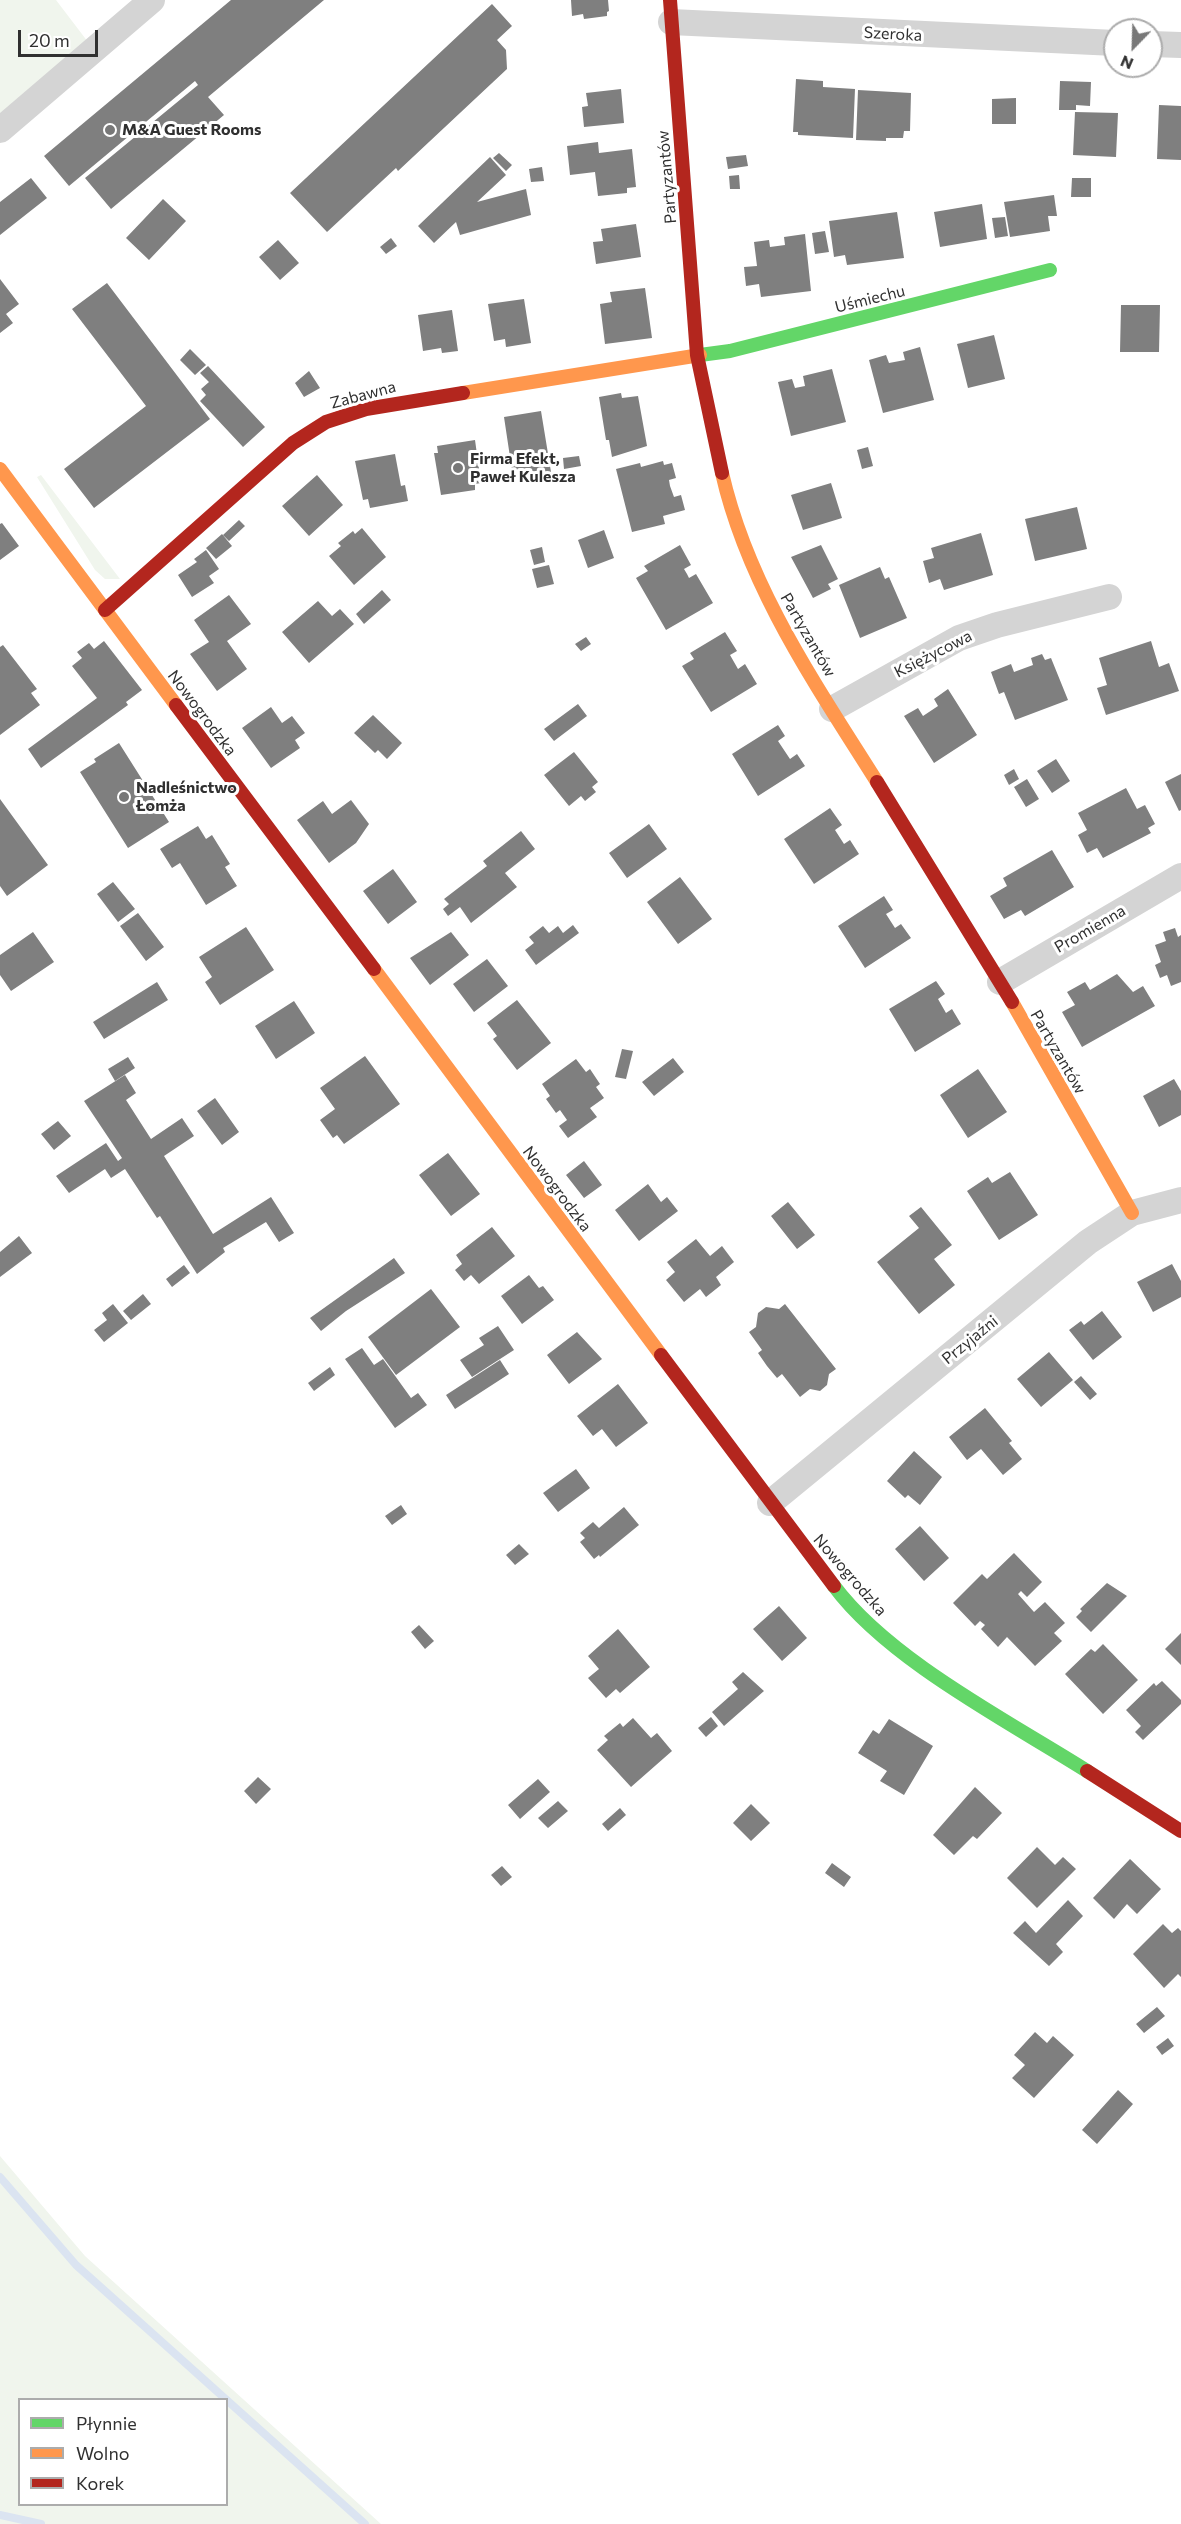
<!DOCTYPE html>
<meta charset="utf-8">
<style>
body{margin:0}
#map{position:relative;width:1181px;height:2524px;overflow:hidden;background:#fff;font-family:Commissioner,sans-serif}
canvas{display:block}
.legend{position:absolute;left:18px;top:2398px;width:210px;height:108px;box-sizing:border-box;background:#fff;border:2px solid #acacac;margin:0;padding:8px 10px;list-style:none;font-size:18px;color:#303030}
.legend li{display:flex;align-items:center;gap:12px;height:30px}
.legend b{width:30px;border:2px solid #acacac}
.north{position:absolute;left:1103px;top:18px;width:60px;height:60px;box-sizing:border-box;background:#fff;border:2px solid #acacac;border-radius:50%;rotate:203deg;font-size:16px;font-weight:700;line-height:24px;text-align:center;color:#303030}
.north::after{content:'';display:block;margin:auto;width:21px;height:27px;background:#787878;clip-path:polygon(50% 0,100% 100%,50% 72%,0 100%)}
.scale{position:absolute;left:18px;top:30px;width:80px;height:27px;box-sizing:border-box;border:3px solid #303030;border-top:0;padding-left:8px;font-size:18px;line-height:21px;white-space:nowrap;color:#303030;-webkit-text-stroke:4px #fff;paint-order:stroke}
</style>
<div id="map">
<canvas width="1181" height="2524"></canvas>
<ul class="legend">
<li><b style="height:8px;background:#63d668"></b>Płynnie</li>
<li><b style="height:8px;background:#ff974d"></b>Wolno</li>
<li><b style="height:8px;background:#b3261e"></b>Korek</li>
</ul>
<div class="north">N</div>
<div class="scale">20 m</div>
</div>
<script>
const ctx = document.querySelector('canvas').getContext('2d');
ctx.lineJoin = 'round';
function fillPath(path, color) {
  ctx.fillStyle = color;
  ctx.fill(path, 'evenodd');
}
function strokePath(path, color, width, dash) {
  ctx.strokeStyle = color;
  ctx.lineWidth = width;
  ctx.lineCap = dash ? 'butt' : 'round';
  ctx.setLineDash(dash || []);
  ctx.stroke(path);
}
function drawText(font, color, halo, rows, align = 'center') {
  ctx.font = font + ' Commissioner,sans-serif';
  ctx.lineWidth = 6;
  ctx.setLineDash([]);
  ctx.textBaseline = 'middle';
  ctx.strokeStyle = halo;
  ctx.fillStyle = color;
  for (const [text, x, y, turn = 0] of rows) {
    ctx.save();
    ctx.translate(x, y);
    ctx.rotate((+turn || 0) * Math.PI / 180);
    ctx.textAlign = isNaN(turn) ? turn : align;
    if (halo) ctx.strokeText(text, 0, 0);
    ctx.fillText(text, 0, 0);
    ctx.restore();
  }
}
const green = new Path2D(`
 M 0,0 L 56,0 L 88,42 L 0,114 Z
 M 41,475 L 120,579 L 105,579 L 95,570 L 37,477 Z
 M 0,2156 L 85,2256 L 381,2524 L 0,2524 ZM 20,2400 L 226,2400 L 226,2504 L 20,2504 Z`);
const stream = new Path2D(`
 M 0,2177 L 76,2265 L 365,2524
 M 0,2515 L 41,2524`);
const building = new Path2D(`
 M 231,0 L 324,0 L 208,97 L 224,115 L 111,209 L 85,178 L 198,85 L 195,81 L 69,186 L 44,156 Z
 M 571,0 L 608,0 L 609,11 L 607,12 L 607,16 L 584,19 L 583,14 L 572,16 Z
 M 492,4 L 512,26 L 497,40 L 506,50 L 507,69 L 398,171 L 396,168 L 327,232 L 290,193 Z
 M 796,79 L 823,81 L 823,87 L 855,89 L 853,138 L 798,135 L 798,132 L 793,132 Z
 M 1060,81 L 1091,82 L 1090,106 L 1076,105 L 1076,110 L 1059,110 Z
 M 621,89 L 624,123 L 584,127 L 582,107 L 588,106 L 586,93 Z
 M 858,90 L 911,93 L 910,131 L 904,131 L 903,138 L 886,138 L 886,141 L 856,140 Z
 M 1016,98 L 1016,124 L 992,124 L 992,99 Z
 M 1159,105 L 1181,106 L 1181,160 L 1157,159 Z
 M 1075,112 L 1118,113 L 1116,157 L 1073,155 Z
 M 598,142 L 599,153 L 632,149 L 636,187 L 627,188 L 627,193 L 598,196 L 595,172 L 570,175 L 567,146 Z
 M 499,153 L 512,165 L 506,171 L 493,158 Z
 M 746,155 L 748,166 L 728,169 L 726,157 Z
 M 490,157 L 506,175 L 477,202 L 526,189 L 531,215 L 460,235 L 456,222 L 434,243 L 418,226 Z
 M 542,167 L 544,181 L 531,182 L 529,169 Z
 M 739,175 L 740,189 L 730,189 L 729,176 Z
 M 31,178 L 47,198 L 0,235 L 0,202 Z
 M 1072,178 L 1091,178 L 1091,197 L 1071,197 Z
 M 1054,195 L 1057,216 L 1048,216 L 1050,231 L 1010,237 L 1004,202 Z
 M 163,199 L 186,221 L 149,260 L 126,238 Z
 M 982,204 L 987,239 L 940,247 L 934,212 Z
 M 897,212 L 904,258 L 847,265 L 845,255 L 834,257 L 829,221 Z
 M 1005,217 L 1008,236 L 995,238 L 992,218 Z
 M 636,224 L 641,257 L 596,264 L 593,242 L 603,241 L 601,229 Z
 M 825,231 L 829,252 L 815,254 L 812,233 Z
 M 805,234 L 811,291 L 761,297 L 759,284 L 746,286 L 744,267 L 757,266 L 754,242 L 769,240 L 770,247 L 785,245 L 784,237 Z
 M 391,238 L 397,246 L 386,254 L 380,247 Z
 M 278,240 L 299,263 L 280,280 L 259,257 Z
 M 0,279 L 19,304 L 6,314 L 13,323 L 0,333 Z
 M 107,283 L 210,419 L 94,508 L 64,469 L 146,406 L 72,309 Z
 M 645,288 L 652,338 L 605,344 L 600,304 L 612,302 L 610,292 Z
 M 524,299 L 531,343 L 506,347 L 505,339 L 494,341 L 488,304 Z
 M 1121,305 L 1160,305 L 1159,352 L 1120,352 Z
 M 452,310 L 458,351 L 442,353 L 441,348 L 423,351 L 418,315 Z
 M 994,335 L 1005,379 L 968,388 L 957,344 Z
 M 920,347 L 934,400 L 883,413 L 869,360 L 886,355 L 889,363 L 905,360 L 903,352 Z
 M 190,349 L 206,365 L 195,375 L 180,360 Z
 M 208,366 L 265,427 L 243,447 L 200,401 L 206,395 L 201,389 L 209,382 L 200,373 Z
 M 832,369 L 846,422 L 791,436 L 778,382 L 792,379 L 795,388 L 805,386 L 803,376 Z
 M 309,371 L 320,388 L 304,397 L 295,383 Z
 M 621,393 L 622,398 L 638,396 L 647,446 L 612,457 L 609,440 L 606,440 L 599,397 Z
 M 541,411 L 551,472 L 513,477 L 504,417 Z
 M 475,440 L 481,483 L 475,484 L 475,490 L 441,495 L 434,453 L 438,453 L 437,446 Z
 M 868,447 L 873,466 L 862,469 L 857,450 Z
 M 395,454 L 401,486 L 405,485 L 408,501 L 370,508 L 368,499 L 363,500 L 355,461 Z
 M 579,456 L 581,466 L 564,469 L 563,458 Z
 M 663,461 L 664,465 L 672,463 L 676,478 L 669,480 L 670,486 L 674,497 L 681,495 L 685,510 L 663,516 L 665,524 L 632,532 L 616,469 L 640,463 L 641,467 Z
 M 317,475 L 343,505 L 309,536 L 282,506 Z
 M 831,483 L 842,518 L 803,530 L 791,495 Z
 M 1077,507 L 1087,549 L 1035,561 L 1025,519 Z
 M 239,520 L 245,526 L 229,541 L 223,535 Z
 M 2,523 L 19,546 L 0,560 L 0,524 Z
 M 362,528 L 386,557 L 354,585 L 329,556 L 341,546 L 338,543 L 353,531 L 355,534 Z
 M 604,530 L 614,558 L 588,568 L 578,540 Z
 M 981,533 L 993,575 L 944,590 L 940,579 L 929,583 L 923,561 L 934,558 L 931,548 Z
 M 222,534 L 232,546 L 216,559 L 206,548 Z
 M 680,545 L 691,565 L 684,569 L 687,574 L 689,578 L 696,574 L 713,603 L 666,630 L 636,578 L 648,571 L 644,566 Z
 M 821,545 L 838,579 L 828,584 L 831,589 L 813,598 L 791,557 Z
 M 542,547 L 545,562 L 534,565 L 530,550 Z
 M 206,550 L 219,569 L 209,576 L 214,583 L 192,597 L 178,575 L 197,562 L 194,559 Z
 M 549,565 L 554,584 L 537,588 L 532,569 Z
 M 880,567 L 885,579 L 889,577 L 907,618 L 860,638 L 839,585 Z
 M 382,590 L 391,600 L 364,624 L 356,614 Z
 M 229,595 L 251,624 L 227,641 L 247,669 L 217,691 L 190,654 L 209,642 L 194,620 Z
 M 318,601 L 332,616 L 340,609 L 354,624 L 309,663 L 282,632 Z
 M 725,632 L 737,651 L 730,655 L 738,669 L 745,664 L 757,684 L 711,712 L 682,666 L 694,659 L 690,653 Z
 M 586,637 L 591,644 L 581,651 L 575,644 Z
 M 104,641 L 142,690 L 126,702 L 128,705 L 41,768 L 28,749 L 97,698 L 72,666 L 82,658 L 77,652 L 89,643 L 94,649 Z
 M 1151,641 L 1159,667 L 1169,663 L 1179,691 L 1106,715 L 1097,688 L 1107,685 L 1099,658 Z
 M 3,645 L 37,689 L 31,693 L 40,705 L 0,735 L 0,647 Z
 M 1042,654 L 1045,660 L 1051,658 L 1068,700 L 1015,720 L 1004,692 L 999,694 L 991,672 L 1011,664 L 1014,672 L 1033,665 L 1031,658 Z
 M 948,689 L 977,735 L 934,763 L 904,716 L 918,708 L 923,716 L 938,706 L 934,699 Z
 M 578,704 L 587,716 L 554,741 L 544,729 Z
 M 271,707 L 282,723 L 292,716 L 305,733 L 295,740 L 300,748 L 271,768 L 242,728 Z
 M 373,715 L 402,743 L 387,759 L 378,750 L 375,753 L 354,733 Z
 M 778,725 L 785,736 L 778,741 L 790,759 L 797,754 L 805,766 L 758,796 L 732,754 Z
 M 119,743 L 169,822 L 128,848 L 80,772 L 96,762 L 94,759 Z
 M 574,752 L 598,782 L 592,787 L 596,792 L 585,801 L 581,796 L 569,806 L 544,775 Z
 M 1056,759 L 1070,781 L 1052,793 L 1037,771 Z
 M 1014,769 L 1019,779 L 1009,785 L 1004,775 Z
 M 1181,774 L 1181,810 L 1179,811 L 1165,782 Z
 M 1027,779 L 1039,799 L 1026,807 L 1014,787 Z
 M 1126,788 L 1137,809 L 1145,805 L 1155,824 L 1148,828 L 1151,833 L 1103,858 L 1097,848 L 1087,853 L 1078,835 L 1087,830 L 1078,813 Z
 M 0,799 L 48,865 L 7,896 L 0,886 Z
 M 351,800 L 369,824 L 356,843 L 329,863 L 297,820 L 323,801 L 332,814 Z
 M 830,808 L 842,825 L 835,830 L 844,844 L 850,840 L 859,854 L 814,884 L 784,839 Z
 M 649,824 L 667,849 L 627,878 L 609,853 Z
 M 198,826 L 206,839 L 212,835 L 230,864 L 225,867 L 237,886 L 206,905 L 180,863 L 172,868 L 160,849 Z
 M 521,831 L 535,849 L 505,873 L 517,887 L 471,923 L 460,907 L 448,916 L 443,909 L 449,904 L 444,899 L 487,866 L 483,861 Z
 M 1052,850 L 1074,887 L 1025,916 L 1021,910 L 1004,919 L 990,896 L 1007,886 L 1003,878 Z
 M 393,869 L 417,902 L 388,924 L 363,891 Z
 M 680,877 L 712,919 L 678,944 L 647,902 Z
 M 113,882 L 135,909 L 118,922 L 97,894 Z
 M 884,896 L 893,910 L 886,914 L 895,928 L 901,924 L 911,938 L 865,968 L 838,926 Z
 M 138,913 L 164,947 L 146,961 L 120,926 Z
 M 573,925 L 579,933 L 536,965 L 525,950 L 534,943 L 529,937 L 543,926 L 549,933 L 558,926 L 563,933 Z
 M 246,927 L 274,970 L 220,1005 L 205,982 L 212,977 L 199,957 Z
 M 1175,928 L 1178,937 L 1181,935 L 1181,982 L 1171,986 L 1167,975 L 1160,978 L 1155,965 L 1161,962 L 1155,945 L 1166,941 L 1163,932 Z
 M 33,932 L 54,962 L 11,991 L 0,975 L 0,955 Z
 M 451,932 L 469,955 L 430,985 L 410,958 Z
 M 487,959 L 508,986 L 474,1012 L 453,984 Z
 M 1117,974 L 1133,992 L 1143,986 L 1155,1006 L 1082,1047 L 1062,1012 L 1075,1005 L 1067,992 L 1085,982 L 1090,990 Z
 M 936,981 L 945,994 L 938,999 L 946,1013 L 952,1009 L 961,1024 L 915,1052 L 889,1009 Z
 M 157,982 L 168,1000 L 104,1039 L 93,1022 Z
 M 517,1000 L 551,1043 L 517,1070 L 493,1039 L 497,1036 L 487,1023 Z
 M 294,1001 L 315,1033 L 276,1059 L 255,1026 Z
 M 622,1049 L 633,1051 L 626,1079 L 615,1077 Z
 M 365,1056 L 400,1104 L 344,1144 L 337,1135 L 333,1138 L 320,1120 L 335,1109 L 320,1088 Z
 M 128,1057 L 135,1068 L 115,1081 L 108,1069 Z
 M 673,1058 L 684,1072 L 654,1096 L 642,1082 Z
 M 576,1059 L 586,1072 L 590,1069 L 600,1084 L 596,1087 L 604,1098 L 590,1108 L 597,1117 L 568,1138 L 559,1126 L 567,1120 L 560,1110 L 556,1113 L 546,1099 L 550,1096 L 542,1084 Z
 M 978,1069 L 1007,1112 L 968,1138 L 940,1095 Z
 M 125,1075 L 136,1093 L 126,1100 L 151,1139 L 182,1118 L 194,1136 L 164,1156 L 213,1234 L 271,1197 L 294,1233 L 279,1242 L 266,1222 L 223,1248 L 225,1252 L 197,1274 L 160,1216 L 157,1218 L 125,1169 L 111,1178 L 105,1169 L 69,1193 L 56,1176 L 106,1143 L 118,1161 L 122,1158 L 84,1101 Z
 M 1174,1079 L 1181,1091 L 1181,1115 L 1159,1127 L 1143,1096 Z
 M 215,1098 L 239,1132 L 222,1145 L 197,1111 Z
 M 58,1121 L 71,1136 L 54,1150 L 41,1134 Z
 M 448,1153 L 480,1194 L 451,1216 L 419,1175 Z
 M 584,1161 L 602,1185 L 584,1198 L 566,1175 Z
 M 1010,1172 L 1038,1215 L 999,1240 L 967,1191 L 988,1177 L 992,1183 Z
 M 648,1184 L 661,1202 L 667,1197 L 678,1211 L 639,1241 L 615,1210 Z
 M 788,1202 L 815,1235 L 797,1249 L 771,1216 Z
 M 921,1207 L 952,1245 L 934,1259 L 955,1285 L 919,1314 L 877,1262 L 919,1228 L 909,1216 Z
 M 492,1227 L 515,1256 L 479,1284 L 471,1275 L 464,1281 L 455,1270 L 462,1264 L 456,1255 Z
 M 19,1236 L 32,1253 L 0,1277 L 0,1252 Z
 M 696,1239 L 710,1256 L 722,1246 L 734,1262 L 716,1277 L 721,1285 L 706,1297 L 700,1289 L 684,1302 L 666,1280 L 675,1272 L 667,1262 Z
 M 394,1258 L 405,1273 L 346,1311 L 321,1331 L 310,1318 Z
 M 1172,1264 L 1181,1281 L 1181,1297 L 1153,1312 L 1137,1282 Z
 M 184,1265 L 190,1273 L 172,1287 L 166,1279 Z
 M 529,1275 L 539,1288 L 543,1286 L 554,1300 L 522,1324 L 501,1296 Z
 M 431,1289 L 460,1327 L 396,1375 L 368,1337 Z
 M 143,1294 L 151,1304 L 131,1320 L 123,1311 Z
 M 113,1304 L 128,1323 L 104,1342 L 94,1330 L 107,1320 L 102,1313 Z
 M 785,1304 L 836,1369 L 829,1374 L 827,1385 L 820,1391 L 810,1389 L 800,1397 L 782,1374 L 777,1378 L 767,1366 L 758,1353 L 762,1350 L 749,1332 L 756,1327 L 758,1313 L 766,1307 L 779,1309 Z
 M 1102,1311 L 1122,1337 L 1093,1360 L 1069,1330 L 1081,1321 L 1084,1325 Z
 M 498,1326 L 514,1350 L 472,1377 L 460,1360 L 484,1345 L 479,1338 Z
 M 577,1332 L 602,1359 L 569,1384 L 547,1355 Z
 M 362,1348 L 374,1365 L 383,1359 L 411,1398 L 418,1393 L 427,1405 L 395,1428 L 345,1359 Z
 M 1049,1352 L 1073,1380 L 1041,1407 L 1017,1379 Z
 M 500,1360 L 509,1374 L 455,1409 L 446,1395 Z
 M 330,1367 L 335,1375 L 314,1391 L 308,1383 Z
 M 1081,1376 L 1097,1394 L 1090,1400 L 1074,1382 Z
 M 618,1384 L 648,1423 L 616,1447 L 602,1429 L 593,1436 L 577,1416 Z
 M 985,1408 L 1012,1441 L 1009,1443 L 1022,1459 L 1003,1475 L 981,1449 L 967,1460 L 949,1437 Z
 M 914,1451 L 942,1477 L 920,1505 L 908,1495 L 905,1498 L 887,1481 Z
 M 576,1469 L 590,1488 L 558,1512 L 543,1493 Z
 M 401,1505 L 407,1514 L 392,1525 L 385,1516 Z
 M 624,1507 L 639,1525 L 600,1557 L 599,1555 L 594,1559 L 580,1542 L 585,1538 L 580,1533 L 593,1522 L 599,1528 Z
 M 920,1526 L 949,1558 L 924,1581 L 895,1549 Z
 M 519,1544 L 529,1554 L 515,1565 L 506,1555 Z
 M 1014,1553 L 1042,1582 L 1027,1597 L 1021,1591 L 1018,1594 L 1034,1612 L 1045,1602 L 1065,1623 L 1054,1633 L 1062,1641 L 1035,1666 L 1007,1637 L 998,1647 L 981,1629 L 985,1625 L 980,1621 L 975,1626 L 953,1603 L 982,1574 L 987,1579 Z
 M 1107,1583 L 1127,1596 L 1091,1632 L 1076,1617 L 1082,1611 L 1080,1609 Z
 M 779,1606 L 807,1638 L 782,1661 L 753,1629 Z
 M 419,1625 L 434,1641 L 425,1649 L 411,1632 Z
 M 618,1629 L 650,1667 L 620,1693 L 616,1689 L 606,1698 L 588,1678 L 599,1669 L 588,1656 Z
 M 1181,1633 L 1181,1665 L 1165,1649 Z
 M 1103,1644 L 1138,1680 L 1103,1714 L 1065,1674 L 1091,1649 L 1095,1652 Z
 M 743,1672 L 764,1691 L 724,1726 L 712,1712 L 738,1689 L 732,1682 Z
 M 1162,1681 L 1181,1700 L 1181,1704 L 1143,1740 L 1135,1732 L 1141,1726 L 1126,1710 L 1154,1683 L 1156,1686 Z
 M 711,1717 L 718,1726 L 706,1737 L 698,1728 Z
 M 633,1718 L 651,1738 L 657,1733 L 672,1751 L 631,1787 L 597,1750 L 608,1740 L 604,1736 L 620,1723 L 623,1727 Z
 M 889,1719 L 933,1746 L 904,1795 L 880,1781 L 887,1771 L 858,1753 L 873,1730 L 879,1734 Z
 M 258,1777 L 271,1789 L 256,1804 L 244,1791 Z
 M 538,1779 L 550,1792 L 520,1819 L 508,1805 Z
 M 975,1787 L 1002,1813 L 977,1839 L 973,1836 L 954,1855 L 933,1835 Z
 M 558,1801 L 568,1811 L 548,1828 L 538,1818 Z
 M 751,1804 L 770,1823 L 751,1841 L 733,1823 Z
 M 620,1808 L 626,1815 L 608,1831 L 602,1824 Z
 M 1037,1847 L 1055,1865 L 1063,1857 L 1076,1869 L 1037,1908 L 1007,1878 Z
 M 1130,1859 L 1161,1889 L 1137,1914 L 1127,1904 L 1114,1919 L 1093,1898 Z
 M 832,1863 L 851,1877 L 844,1887 L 825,1873 Z
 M 502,1866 L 512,1877 L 501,1886 L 491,1875 Z
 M 1068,1900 L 1083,1916 L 1056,1944 L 1063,1952 L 1049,1966 L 1013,1933 L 1025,1921 L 1036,1933 Z
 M 1163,1924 L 1172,1933 L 1178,1928 L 1181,1931 L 1181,1977 L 1178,1974 L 1164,1988 L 1133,1954 Z
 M 1157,2007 L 1165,2016 L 1144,2033 L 1136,2024 Z
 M 1035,2032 L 1047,2043 L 1053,2036 L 1074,2055 L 1034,2098 L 1012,2078 L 1025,2065 L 1014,2055 Z
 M 1168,2038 L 1174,2046 L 1162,2055 L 1156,2047 Z
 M 1118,2090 L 1133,2104 L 1097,2144 L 1082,2130 Z`);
const street = new Path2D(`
 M 671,22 L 1115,43
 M 1151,44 L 1181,45
 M 0,130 L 152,0
 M 832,709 L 959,638 L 997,625 L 1109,597
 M 1000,982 L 1181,876
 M 770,1503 L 1088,1242 L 1132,1213 L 1181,1200`);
const fast = new Path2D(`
 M 700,355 L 730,351 L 1050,270
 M 834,1586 C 889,1660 1008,1721 1087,1771`);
const slow = new Path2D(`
 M 463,393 L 700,355
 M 0,469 L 176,705
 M 722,473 C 748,587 816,685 877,782
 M 374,969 L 661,1355
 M 1012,1002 L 1132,1213`);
const jam = new Path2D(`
 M 670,0 L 697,355 L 722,473
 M 105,610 L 293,443 L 326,422 L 366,409 L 463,393
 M 176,705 L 374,969
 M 877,782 L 1012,1002
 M 661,1355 L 834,1586
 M 1087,1771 L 1181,1831`);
const markers = [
 [110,130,6,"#787878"],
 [458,468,6,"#787878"],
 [124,797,6,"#787878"]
];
const streetNames = [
 ["Szeroka",893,34,3],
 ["Partyzantów",667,177,-95],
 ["Uśmiechu",870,299,-14],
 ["Zabawna",363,395,-15],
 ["Partyzantów",808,635,60],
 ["Księżycowa",933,654,-27],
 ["Nowogrodzka",202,713,53],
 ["Promienna",1090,929,-30],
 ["Partyzantów",1058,1052,60],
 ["Nowogrodzka",557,1189,53],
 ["Przyjaźni",970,1340,-39],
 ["Nowogrodzka",850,1575,49]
];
const poiNames = [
 ["M&A Guest Rooms",122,130],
 ["Firma Efekt,",470,459],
 ["Paweł Kulesza",470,477],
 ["Nadleśnictwo",136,788],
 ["Łomża",136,806]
];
fillPath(green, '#f0f5ed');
strokePath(stream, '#dbe4f1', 8);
fillPath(building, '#7f7f7f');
strokePath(street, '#d4d4d4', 26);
strokePath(fast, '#63d668', 14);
strokePath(slow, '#ff974d', 14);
strokePath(jam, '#b3261e', 14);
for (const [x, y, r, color] of markers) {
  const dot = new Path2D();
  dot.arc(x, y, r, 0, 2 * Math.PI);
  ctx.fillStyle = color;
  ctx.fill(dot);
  strokePath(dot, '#fff', 2);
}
drawText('16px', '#303030', '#fff', streetNames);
drawText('bold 16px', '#303030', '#fff', poiNames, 'left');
</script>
